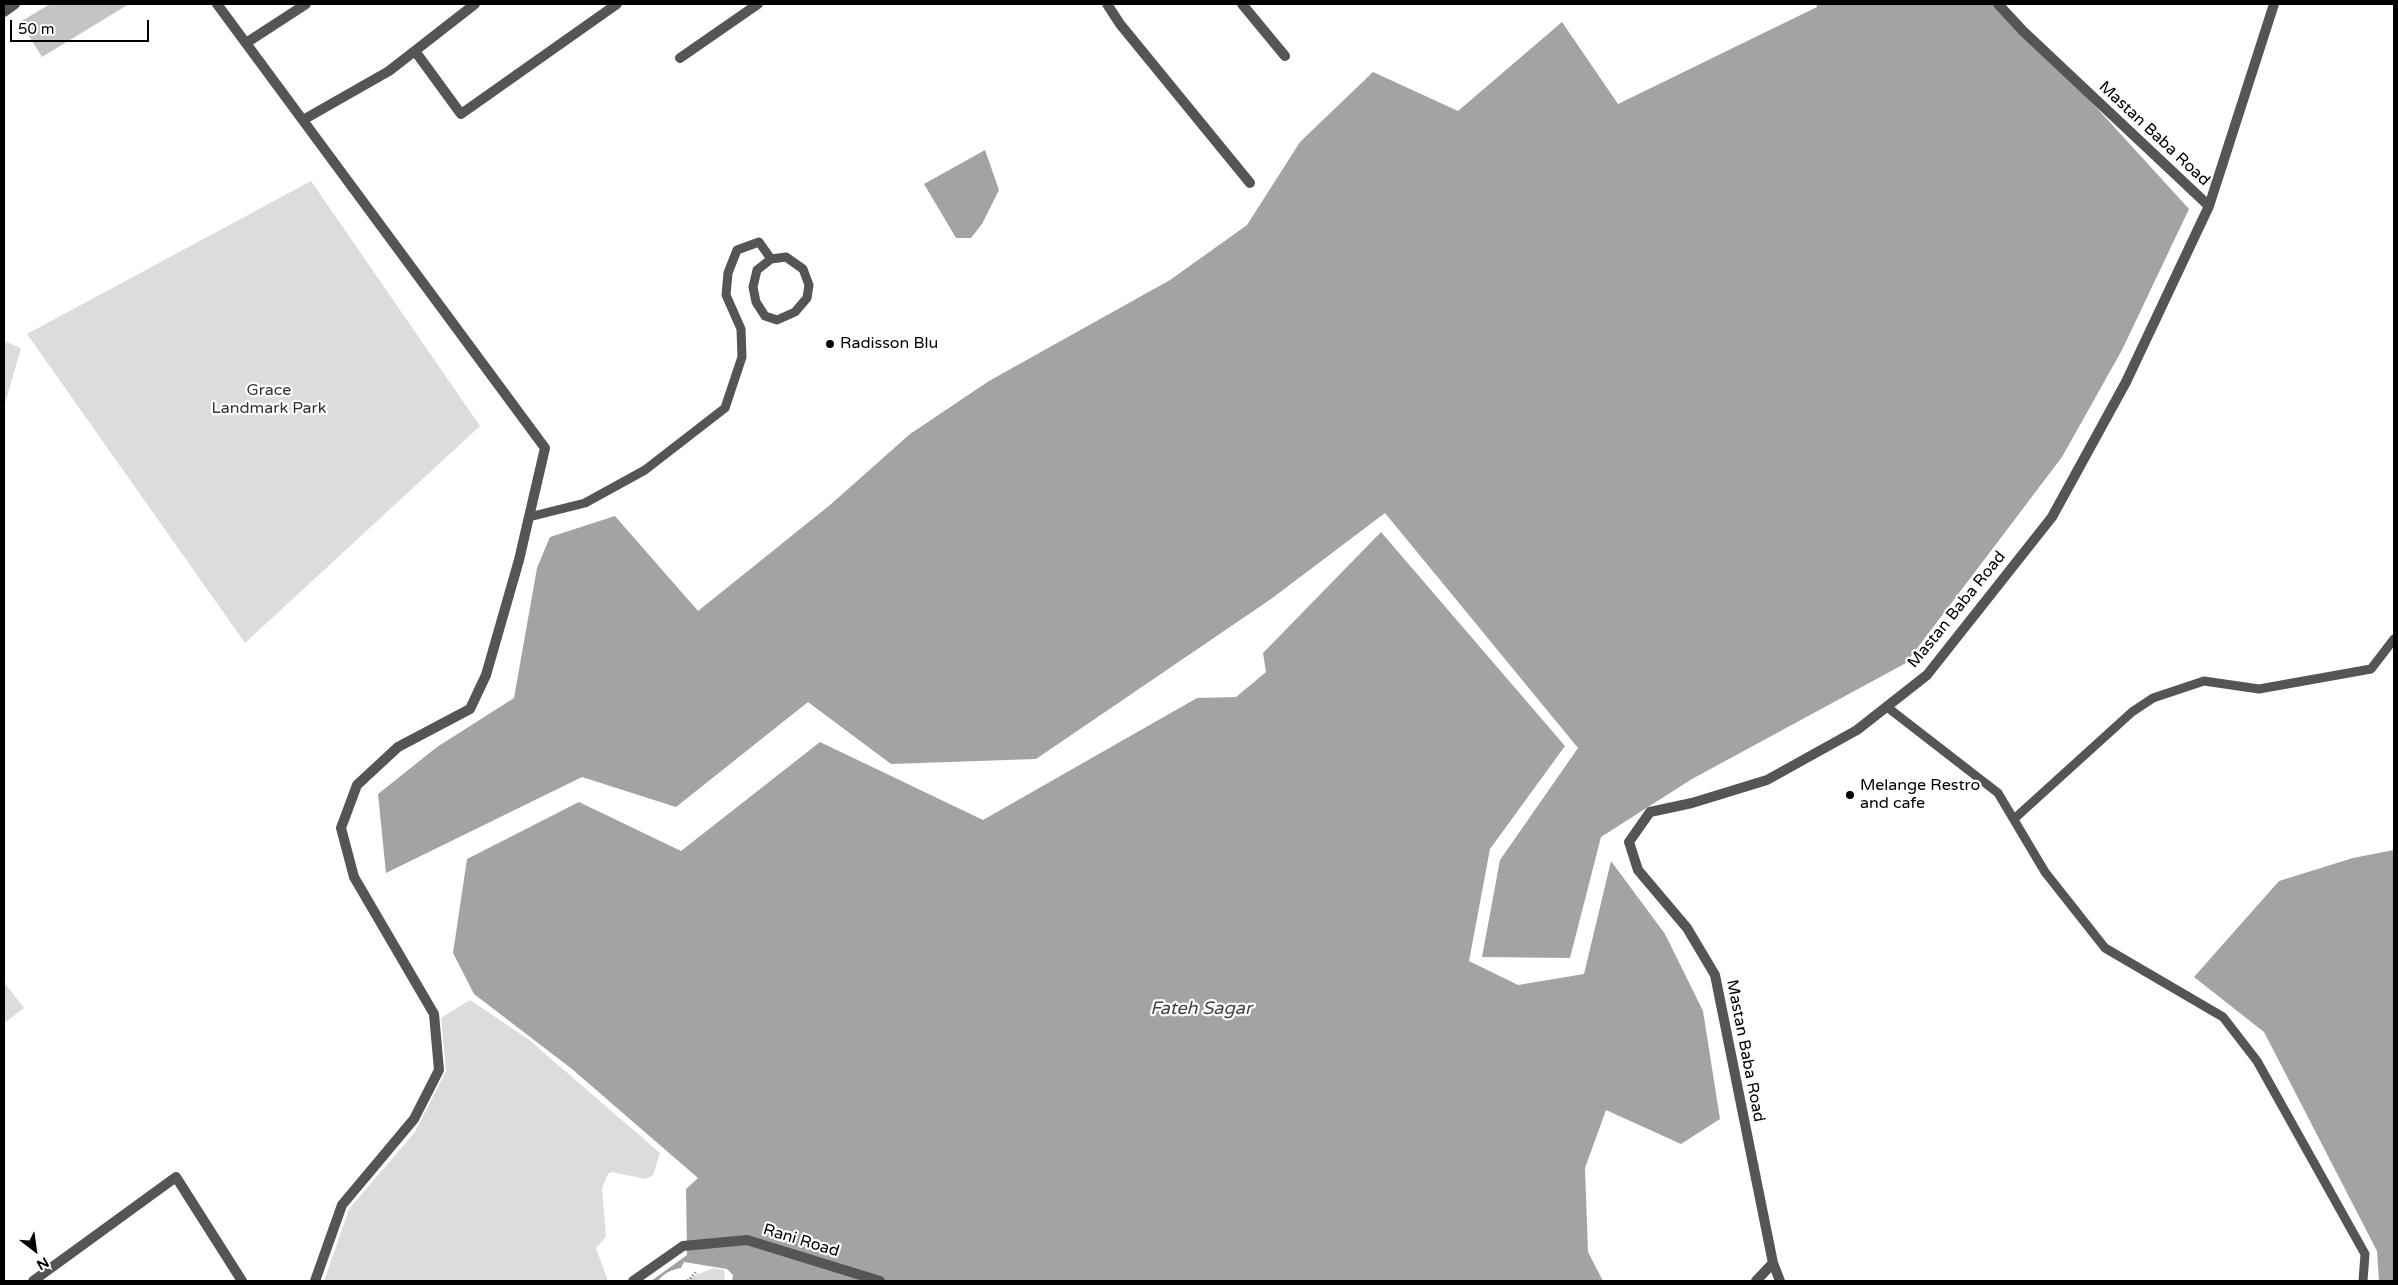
<!DOCTYPE html>
<style>
body{margin:0}
#map{position:relative;width:2398px;height:1285px;overflow:hidden;background:#fff;font-family:"Varela Round",sans-serif}
canvas{display:block}
.frame{position:absolute;inset:0;border:5px solid #000;pointer-events:none}
.north{position:absolute;left:10px;top:1225px;width:50px;height:50px;-webkit-text-stroke:4px #fff;paint-order:stroke;rotate:150deg;font-size:14px;font-weight:700;line-height:20px;text-align:center;color:#000}
.north::after{content:'';display:block;margin:auto;width:18px;height:22px;background:#000;clip-path:polygon(50% 0,100% 100%,50% 72%,0 100%)}
.scale{position:absolute;left:10px;top:20px;width:139px;height:22px;box-sizing:border-box;border:2px solid #000;border-top:0;padding-left:6px;font-size:15px;line-height:18px;white-space:nowrap;color:#000;-webkit-text-stroke:4px #fff;paint-order:stroke}
</style>
<div id="map">
<canvas width="2398" height="1285"></canvas>
<div class="frame"></div>
<div class="north">N</div>
<div class="scale">50 m</div>
</div>
<script>
const ctx = document.querySelector('canvas').getContext('2d');
ctx.lineJoin = 'round';
function fillPath(path, color) {
  ctx.fillStyle = color;
  ctx.fill(path, 'evenodd');
}
function strokePath(path, color, width, dash) {
  ctx.strokeStyle = color;
  ctx.lineWidth = width;
  ctx.lineCap = dash ? 'butt' : 'round';
  ctx.setLineDash(dash || []);
  ctx.stroke(path);
}
function drawText(font, color, halo, rows, align = 'center') {
  ctx.font = font + ' "Varela Round",sans-serif';
  ctx.lineWidth = 4.5;
  ctx.setLineDash([]);
  ctx.textBaseline = 'middle';
  ctx.strokeStyle = halo;
  ctx.fillStyle = color;
  for (const [text, x, y, turn = 0] of rows) {
    ctx.save();
    ctx.translate(x, y);
    ctx.rotate((+turn || 0) * Math.PI / 180);
    ctx.textAlign = isNaN(turn) ? turn : align;
    if (halo) ctx.strokeText(text, 0, 0);
    ctx.fillText(text, 0, 0);
    ctx.restore();
  }
}
const green = new Path2D(`
 M 311,181 L 480,426 L 245,643 L 27,334 Z
 M 4,341 L 21,348 L 4,407 Z
 M 4,982 L 24,1008 L 4,1023 Z
 M 470,1000 L 528,1039 L 660,1153 L 653,1175 L 646,1179 L 612,1172 L 608,1174 L 602,1188 L 606,1237 L 596,1248 L 608,1281 L 324,1281 L 349,1209 L 415,1132 L 446,1071 L 441,1018 Z
 M 713,1268 L 724,1270 L 725,1281 L 682,1281 Z`);
const water = new Path2D(`
 M 1816,4 L 2002,4 L 2189,209 L 2122,350 L 2062,457 L 1906,663 L 1692,779 L 1601,837 L 1570,958 L 1482,957 L 1500,860 L 1578,748 L 1385,513 L 1271,599 L 1036,759 L 891,764 L 808,702 L 676,807 L 582,777 L 386,873 L 378,794 L 437,747 L 514,698 L 537,568 L 550,537 L 615,516 L 698,611 L 830,505 L 910,434 L 989,381 L 1170,280 L 1247,225 L 1300,142 L 1373,72 L 1458,111 L 1562,22 L 1618,104 L 1817,7 Z
 M 985,150 L 999,190 L 982,224 L 971,238 L 956,238 L 924,184 Z
 M 1381,532 L 1565,746 L 1490,849 L 1469,961 L 1518,985 L 1584,974 L 1611,861 L 1665,934 L 1703,1011 L 1720,1119 L 1681,1144 L 1606,1110 L 1585,1168 L 1588,1252 L 1603,1281 L 732,1281 L 733,1275 L 727,1269 L 684,1262 L 681,1268 C 671,1270 664,1273 658,1281 L 651,1281 L 687,1255 L 686,1189 L 698,1178 L 572,1069 L 474,994 L 453,953 L 467,859 L 579,802 L 681,851 L 820,742 L 983,820 L 1197,698 L 1236,697 L 1266,672 L 1263,653 Z
 M 2394,850 L 2394,1281 L 2379,1281 L 2377,1251 L 2264,1032 L 2194,977 L 2279,881 L 2353,858 Z`);
const building = new Path2D(`
 M 50,4 L 129,4 L 42,57 L 20,22 Z`);
const path = new Path2D(`
 M 688,1281 L 697,1271`);
const service = new Path2D(`
 M 529,517 L 585,503 L 645,470 L 725,408 L 742,357 L 741,329 L 726,295 L 728,273 L 737,250 L 759,242 L 771,259 L 786,257 L 803,269 L 809,285 L 807,298 L 795,312 L 777,320 L 765,316 L 756,302 L 753,287 L 757,270 L 771,259
 M 1887,707 L 1998,793 L 2045,872 L 2105,948 L 2223,1017 L 2257,1061 L 2365,1254 L 2363,1281
 M 2014,819 L 2132,712 L 2153,698 L 2204,681 L 2259,689 L 2371,669 L 2394,639`);
const minor = new Path2D(`
 M 1107,4 L 1120,24 L 1250,183
 M 1242,4 L 1285,56
 M 4,12 L 15,4
 M 246,43 L 306,4
 M 415,51 L 461,114 L 617,4
 M 680,58 L 758,4
 M 303,120 L 389,71 L 475,4
 M 2209,206 L 2274,4
 M 33,1281 L 176,1177 L 242,1281
 M 1756,1281 L 1773,1263
 M 1780,1281 L 1773,1263 L 1715,975 L 1687,928 L 1638,870 L 1629,842 L 1650,812 L 1692,803 L 1767,780 L 1857,730 L 1927,675 L 2052,517 L 2126,382 L 2209,206 L 2023,31 L 1998,4`);
const tertiary = new Path2D(`
 M 217,4 L 545,448 L 519,560 L 486,675 L 470,709 L 398,747 L 357,785 L 341,828 L 354,877 L 434,1014 L 439,1070 L 414,1119 L 342,1205 L 315,1281
 M 633,1281 L 683,1246 L 747,1240 L 880,1281`);
const markers = [
 [830,344,5,"#000"],
 [1850,795,5,"#000"]
];
const streetNames = [
 ["Mastan Baba Road",2154,134,43],
 ["Mastan Baba Road",1957,610,-51],
 ["Mastan Baba Road",1745,1051,79],
 ["Rani Road",801,1241,17]
];
const poiNames = [
 ["Radisson Blu",840,344],
 ["Melange Restro",1860,786],
 ["and cafe",1860,804]
];
const parkNames = [
 ["Grace",269,391],
 ["Landmark Park",269,409]
];
const waterNames = [
 ["Fateh Sagar",1201,1009]
];
fillPath(green, '#dcdcdc');
fillPath(water, '#a3a3a3');
fillPath(building, '#c4c4c4');
strokePath(path, '#777', 3, [1, 2.5]);
strokePath(service, '#555', 9);
strokePath(minor, '#555', 10);
strokePath(tertiary, '#555', 10);
for (const [x, y, r, color] of markers) {
  const dot = new Path2D();
  dot.arc(x, y, r, 0, 2 * Math.PI);
  ctx.fillStyle = color;
  ctx.fill(dot);
  strokePath(dot, '#fff', 2);
}
drawText('16px', '#000', '#fff', streetNames);
drawText('16px', '#000', '#fff', poiNames, 'left');
drawText('16px', '#333', '#fff', parkNames);
drawText('italic 18px', '#444', '#fff', waterNames);
</script>
